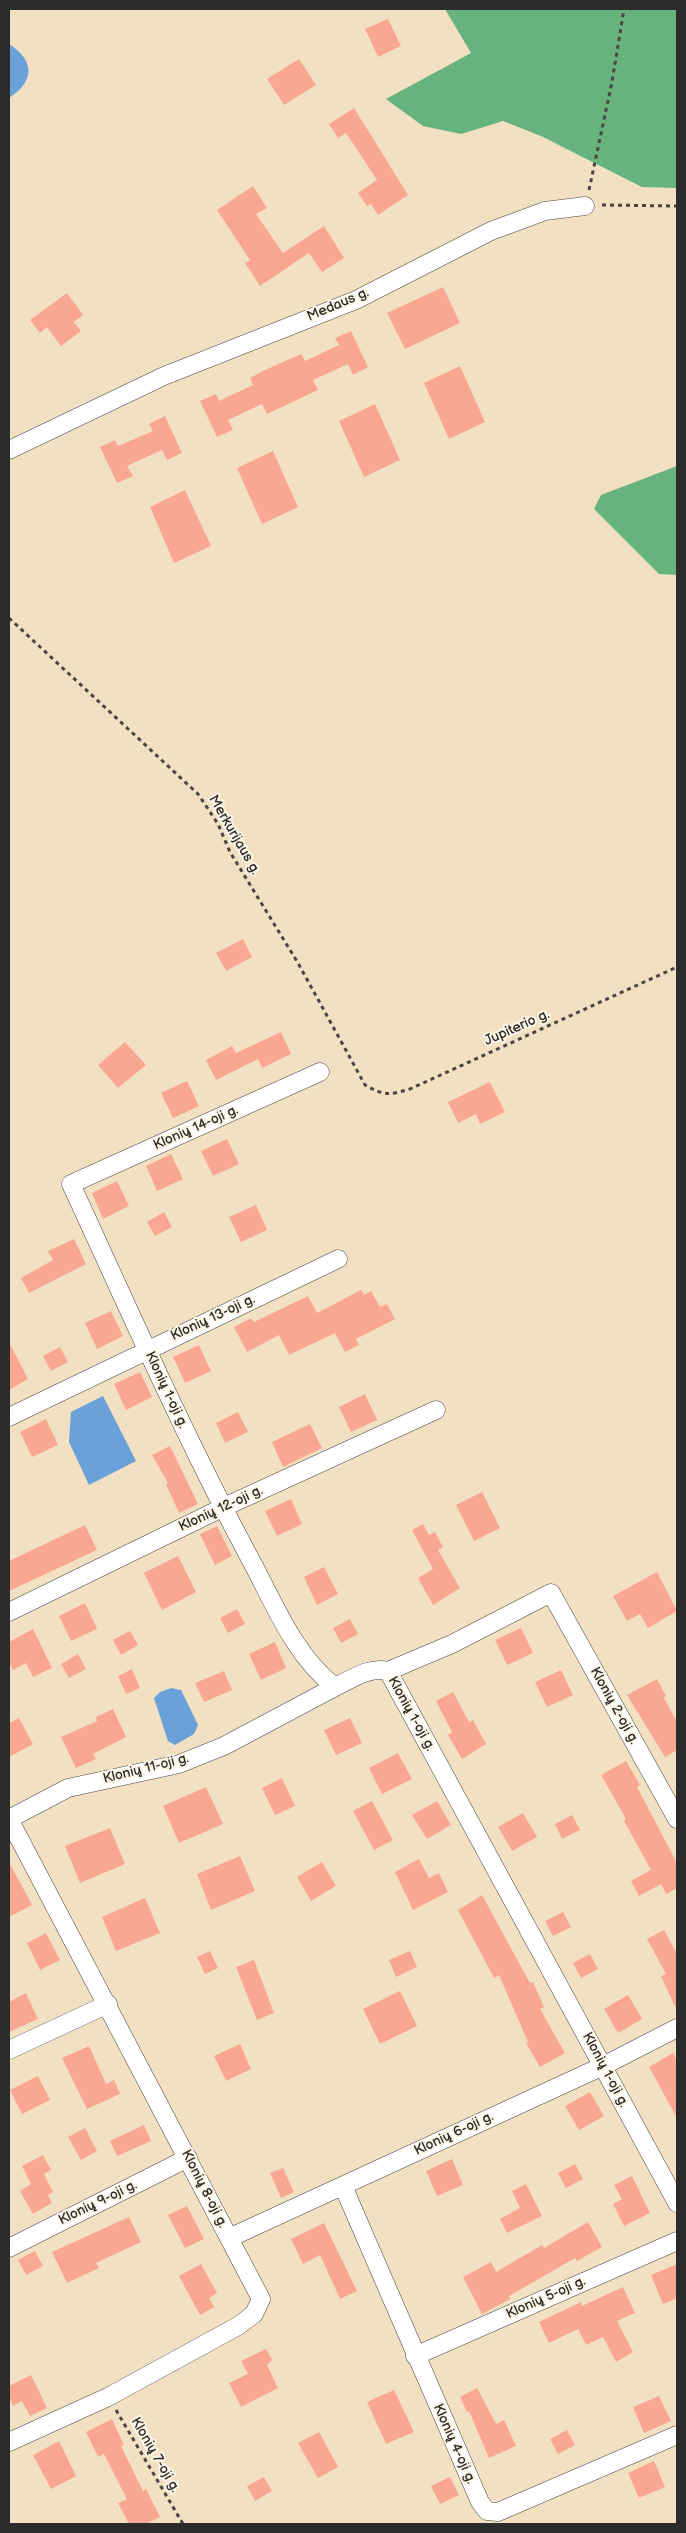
<!DOCTYPE html>
<meta charset="utf-8">
<style>
body{margin:0}
#map{position:relative;width:686px;height:2533px;overflow:hidden;background:#f2e0c2;font-family:"Balsamiq Sans",sans-serif}
canvas{display:block}
.frame{position:absolute;inset:0;border:10px solid #2b2b2b;pointer-events:none}
</style>
<div id="map">
<canvas width="686" height="2533"></canvas>
<div class="frame"></div>
</div>
<script>
const ctx = document.querySelector('canvas').getContext('2d');
ctx.lineJoin = 'round';
function fillPath(path, color) {
  ctx.fillStyle = color;
  ctx.fill(path, 'evenodd');
}
function strokePath(path, color, width, dash) {
  ctx.strokeStyle = color;
  ctx.lineWidth = width;
  ctx.lineCap = dash ? 'butt' : 'round';
  ctx.setLineDash(dash || []);
  ctx.stroke(path);
}
function drawText(font, color, halo, rows, align = 'center') {
  ctx.font = font + ' "Balsamiq Sans",sans-serif';
  ctx.lineWidth = 4;
  ctx.setLineDash([]);
  ctx.textBaseline = 'middle';
  ctx.strokeStyle = halo;
  ctx.fillStyle = color;
  for (const [text, x, y, turn = 0] of rows) {
    ctx.save();
    ctx.translate(x, y);
    ctx.rotate((+turn || 0) * Math.PI / 180);
    ctx.textAlign = isNaN(turn) ? turn : align;
    if (halo) ctx.strokeText(text, 0, 0);
    ctx.fillText(text, 0, 0);
    ctx.restore();
  }
}
const forest = new Path2D(`
 M 445,9 L 677,9 L 677,188 L 642,187 L 541,136 L 503,121 L 461,134 L 423,126 L 386,99 L 471,53 Z
 M 677,466 L 677,575 L 659,574 L 594,509 L 601,495 Z`);
const water = new Path2D(`
 M 9,44 C 35,61 35,81 9,98 Z
 M 103,1396 L 136,1461 L 89,1485 L 69,1442 L 71,1412 Z
 M 171,1688 L 181,1690 L 198,1725 L 194,1734 L 175,1745 L 168,1741 L 154,1698 L 160,1692 Z`);
const building = new Path2D(`
 M 388,19 L 401,46 L 378,57 L 365,29 Z
 M 299,59 L 316,85 L 284,105 L 267,79 Z
 M 354,108 L 408,195 L 378,215 L 371,204 L 367,206 L 358,193 L 377,180 L 346,133 L 338,138 L 329,124 Z
 M 253,186 L 267,208 L 256,214 L 283,253 L 324,226 L 344,258 L 322,272 L 309,253 L 260,286 L 245,263 L 250,260 L 217,210 Z
 M 443,287 L 460,323 L 405,349 L 387,313 Z
 M 67,293 L 83,315 L 74,322 L 81,331 L 61,346 L 47,327 L 40,333 L 30,320 Z
 M 351,331 L 368,367 L 353,375 L 348,364 L 313,380 L 318,390 L 267,414 L 262,404 L 228,420 L 233,430 L 217,437 L 200,401 L 216,394 L 219,401 L 253,385 L 250,378 L 265,370 L 301,354 L 305,361 L 339,345 L 335,338 Z
 M 460,366 L 485,422 L 449,439 L 424,383 Z
 M 375,404 L 400,460 L 364,477 L 339,421 Z
 M 165,416 L 182,453 L 167,460 L 162,450 L 127,466 L 133,476 L 117,483 L 100,447 L 115,440 L 118,446 L 153,431 L 149,424 Z
 M 273,451 L 298,507 L 262,524 L 237,468 Z
 M 185,490 L 211,546 L 174,563 L 150,507 Z
 M 243,939 L 252,957 L 226,971 L 216,953 Z
 M 281,1032 L 291,1054 L 262,1068 L 258,1059 L 216,1080 L 206,1060 L 232,1046 L 236,1053 Z
 M 125,1042 L 146,1065 L 118,1088 L 98,1065 Z
 M 187,1081 L 199,1106 L 173,1118 L 161,1093 Z
 M 490,1082 L 505,1112 L 480,1124 L 476,1114 L 458,1123 L 448,1102 Z
 M 227,1139 L 239,1164 L 213,1176 L 201,1151 Z
 M 171,1154 L 183,1179 L 157,1191 L 146,1166 Z
 M 117,1181 L 129,1206 L 103,1219 L 92,1193 Z
 M 256,1205 L 267,1230 L 241,1242 L 229,1217 Z
 M 164,1212 L 172,1227 L 155,1236 L 147,1222 Z
 M 74,1239 L 86,1264 L 29,1293 L 21,1278 L 53,1260 L 48,1251 Z
 M 361,1290 L 364,1295 L 371,1291 L 380,1307 L 387,1304 L 395,1319 L 356,1339 L 359,1345 L 345,1352 L 335,1333 L 289,1355 L 279,1335 L 247,1352 L 234,1327 L 251,1318 L 254,1322 L 308,1296 L 317,1313 Z
 M 111,1311 L 123,1336 L 97,1349 L 85,1323 Z
 M 9,1342 L 28,1379 L 9,1390 Z
 M 199,1345 L 211,1371 L 185,1383 L 173,1357 Z
 M 60,1347 L 68,1362 L 51,1371 L 43,1356 Z
 M 140,1372 L 152,1397 L 126,1410 L 114,1384 Z
 M 365,1394 L 377,1420 L 351,1432 L 339,1407 Z
 M 238,1412 L 248,1432 L 225,1443 L 216,1423 Z
 M 46,1419 L 58,1445 L 32,1457 L 20,1432 Z
 M 310,1424 L 322,1448 L 283,1467 L 272,1442 Z
 M 170,1446 L 198,1504 L 179,1513 L 166,1484 L 168,1483 L 152,1455 Z
 M 482,1492 L 500,1528 L 474,1541 L 456,1505 Z
 M 291,1499 L 302,1524 L 277,1536 L 265,1511 Z
 M 423,1524 L 429,1535 L 435,1532 L 443,1547 L 438,1550 L 460,1588 L 433,1605 L 418,1578 L 433,1569 L 412,1530 Z
 M 85,1525 L 97,1550 L 9,1591 L 9,1561 Z
 M 217,1526 L 232,1556 L 215,1565 L 200,1534 Z
 M 178,1556 L 196,1592 L 162,1610 L 144,1573 Z
 M 324,1567 L 338,1594 L 317,1605 L 304,1577 Z
 M 657,1572 L 677,1611 L 648,1628 L 640,1614 L 627,1621 L 613,1596 Z
 M 85,1603 L 97,1629 L 71,1641 L 59,1616 Z
 M 237,1609 L 245,1624 L 228,1633 L 220,1618 Z
 M 350,1619 L 358,1634 L 341,1643 L 333,1628 Z
 M 521,1628 L 533,1653 L 507,1665 L 495,1640 Z
 M 33,1629 L 52,1668 L 33,1677 L 26,1663 L 13,1670 L 9,1662 L 9,1642 Z
 M 130,1631 L 138,1645 L 121,1655 L 113,1640 Z
 M 275,1642 L 286,1668 L 261,1680 L 249,1654 Z
 M 78,1654 L 86,1669 L 69,1678 L 61,1664 Z
 M 132,1669 L 140,1688 L 126,1694 L 118,1676 Z
 M 561,1670 L 573,1695 L 547,1707 L 535,1682 Z
 M 224,1671 L 232,1690 L 204,1702 L 195,1683 Z
 M 657,1679 L 666,1696 L 664,1698 L 677,1722 L 677,1750 L 665,1757 L 627,1695 Z
 M 453,1692 L 469,1722 L 473,1720 L 486,1744 L 462,1759 L 448,1735 L 452,1732 L 436,1701 Z
 M 113,1709 L 126,1737 L 93,1754 L 96,1759 L 76,1768 L 61,1737 L 97,1721 L 96,1717 Z
 M 19,1718 L 33,1744 L 9,1757 L 9,1723 Z
 M 350,1718 L 362,1743 L 336,1755 L 324,1730 Z
 M 398,1753 L 412,1779 L 382,1794 L 369,1768 Z
 M 626,1761 L 640,1785 L 637,1787 L 677,1863 L 677,1888 L 666,1894 L 661,1884 L 639,1896 L 631,1881 L 651,1870 L 624,1821 L 626,1819 L 601,1775 Z
 M 282,1778 L 295,1806 L 275,1815 L 262,1788 Z
 M 206,1787 L 223,1824 L 179,1843 L 163,1806 Z
 M 372,1801 L 393,1840 L 374,1850 L 353,1811 Z
 M 437,1801 L 451,1825 L 427,1839 L 412,1815 Z
 M 523,1813 L 537,1837 L 512,1851 L 498,1827 Z
 M 572,1815 L 580,1830 L 562,1839 L 555,1824 Z
 M 110,1828 L 125,1864 L 80,1883 L 65,1846 Z
 M 240,1856 L 255,1891 L 211,1910 L 197,1874 Z
 M 419,1859 L 429,1878 L 439,1873 L 448,1892 L 413,1910 L 395,1872 Z
 M 9,1862 L 32,1905 L 9,1917 Z
 M 322,1862 L 336,1886 L 311,1901 L 297,1877 Z
 M 482,1895 L 530,1983 L 533,1982 L 544,2007 L 540,2009 L 565,2053 L 540,2067 L 526,2043 L 528,2042 L 499,1975 L 494,1978 L 458,1910 Z
 M 145,1898 L 160,1933 L 116,1951 L 102,1917 Z
 M 563,1912 L 571,1927 L 553,1936 L 545,1921 Z
 M 664,1930 L 677,1954 L 677,2011 L 661,1976 L 666,1974 L 647,1939 Z
 M 46,1933 L 60,1960 L 40,1970 L 27,1943 Z
 M 210,1951 L 218,1968 L 205,1974 L 197,1957 Z
 M 410,1951 L 417,1967 L 396,1977 L 389,1960 Z
 M 590,1954 L 598,1969 L 581,1978 L 573,1963 Z
 M 254,1960 L 274,2013 L 257,2020 L 236,1967 Z
 M 400,1991 L 417,2026 L 380,2044 L 363,2009 Z
 M 26,1993 L 38,2019 L 9,2032 L 9,2002 Z
 M 628,1995 L 642,2019 L 618,2033 L 604,2009 Z
 M 240,2044 L 251,2069 L 226,2081 L 214,2056 Z
 M 89,2046 L 106,2084 L 114,2080 L 120,2094 L 87,2109 L 62,2058 Z
 M 673,2053 L 677,2061 L 677,2118 L 649,2067 Z
 M 38,2076 L 50,2100 L 22,2114 L 10,2090 Z
 M 590,2092 L 604,2116 L 579,2130 L 565,2106 Z
 M 144,2125 L 151,2141 L 117,2156 L 110,2141 Z
 M 85,2128 L 97,2151 L 81,2160 L 68,2137 Z
 M 43,2155 L 51,2170 L 44,2174 L 53,2192 L 48,2195 L 52,2203 L 33,2214 L 20,2191 L 31,2184 L 22,2166 Z
 M 452,2159 L 463,2185 L 437,2196 L 426,2171 Z
 M 575,2164 L 583,2179 L 566,2188 L 558,2173 Z
 M 283,2168 L 294,2192 L 281,2198 L 270,2173 Z
 M 632,2176 L 650,2213 L 624,2226 L 613,2204 L 622,2199 L 614,2185 Z
 M 526,2184 L 542,2216 L 507,2233 L 500,2219 L 520,2208 L 512,2191 Z
 M 187,2206 L 204,2239 L 185,2248 L 168,2215 Z
 M 129,2217 L 141,2242 L 96,2263 L 99,2268 L 67,2283 L 52,2252 Z
 M 588,2222 L 602,2247 L 577,2261 L 575,2258 L 509,2296 L 510,2299 L 482,2314 L 463,2277 L 491,2262 L 496,2272 L 542,2245 L 544,2248 Z
 M 324,2223 L 357,2291 L 340,2299 L 320,2255 L 303,2264 L 291,2239 Z
 M 35,2251 L 43,2266 L 26,2275 L 18,2260 Z
 M 201,2264 L 217,2293 L 209,2298 L 214,2307 L 200,2315 L 179,2276 Z
 M 677,2264 L 677,2298 L 663,2304 L 651,2275 Z
 M 623,2287 L 635,2313 L 617,2321 L 633,2352 L 616,2362 L 603,2337 L 586,2345 L 578,2329 L 549,2343 L 539,2322 L 581,2302 L 582,2306 Z
 M 266,2349 L 272,2360 L 267,2365 L 278,2388 L 241,2407 L 229,2383 L 248,2374 L 241,2361 Z
 M 31,2375 L 47,2408 L 30,2416 L 22,2401 L 13,2406 L 9,2396 L 9,2386 Z
 M 477,2388 L 496,2424 L 504,2420 L 516,2446 L 489,2458 L 469,2411 L 467,2412 L 460,2397 Z
 M 394,2390 L 414,2432 L 386,2444 L 367,2402 Z
 M 659,2396 L 671,2421 L 644,2433 L 633,2407 Z
 M 112,2419 L 124,2445 L 121,2446 L 143,2491 L 146,2489 L 160,2517 L 146,2524 L 129,2524 L 118,2503 L 127,2499 L 104,2454 L 98,2457 L 86,2432 Z
 M 567,2430 L 575,2445 L 558,2454 L 550,2439 Z
 M 319,2432 L 338,2467 L 318,2478 L 298,2443 Z
 M 59,2441 L 76,2476 L 51,2489 L 33,2455 Z
 M 654,2461 L 665,2487 L 639,2498 L 628,2473 Z
 M 264,2477 L 272,2491 L 255,2501 L 247,2486 Z
 M 450,2477 L 459,2495 L 440,2504 L 431,2486 Z`);
const path = new Path2D(`
 M 589,190 L 612,82 L 624,9
 M 602,205 L 677,206
 M 9,618 L 198,794 L 218,824 L 230,852 L 298,963 L 365,1085 C 385,1096 389,1095 410,1089 L 677,967
 M 116,2410 L 183,2524`);
const street = new Path2D(`
 M 9,450 L 164,376 L 356,300 L 491,231 L 545,211 L 585,206
 M 320,1072 L 71,1184 C 130,1312 187,1442 254,1566 C 276,1608 296,1657 335,1687 C 352,1679 370,1666 388,1671 L 677,2203
 M 9,1417 L 338,1259
 M 9,1612 L 222,1508 L 436,1410
 M 388,1671 L 452,1644 L 551,1593 L 677,1819
 M 9,1819 L 68,1788 L 179,1764 L 224,1746 L 335,1687
 M 9,2050 L 108,2004
 M 343,2186 L 480,2502 L 487,2511 L 498,2512 L 677,2435
 M 229,2238 L 603,2066 L 677,2028
 M 9,2248 L 188,2158
 M 415,2356 L 677,2241
 M 9,2442 L 108,2397 L 238,2326 L 254,2314 L 261,2299 L 9,1819`);
const streetNames = [
 ["Medaus g.",338,305,-23],
 ["Merkurijaus g.",234,835,60],
 ["Jupiterio g.",517,1028,-24],
 ["Klonių 14-oji g.",196,1128,-24],
 ["Klonių 13-oji g.",213,1318,-25],
 ["Klonių 1-oji g.",166,1390,65],
 ["Klonių 12-oji g.",221,1509,-25],
 ["Klonių 2-oji g.",614,1706,61],
 ["Klonių 1-oji g.",411,1714,61],
 ["Klonių 11-oji g.",146,1769,-14],
 ["Klonių 1-oji g.",605,2070,62],
 ["Klonių 6-oji g.",454,2134,-25],
 ["Klonių 8-oji g.",204,2189,63],
 ["Klonių 9-oji g.",98,2203,-26],
 ["Klonių 5-oji g.",546,2298,-24],
 ["Klonių 4-oji g.",454,2444,66],
 ["Klonių 7-oji g.",155,2455,60]
];
fillPath(forest, '#66b37e');
fillPath(water, '#6aa1d8');
fillPath(building, '#f9a792');
strokePath(street, '#494642', 19);
strokePath(path, '#494642', 3, [4, 4]);
strokePath(street, '#fff', 18);
drawText('14px', '#2b2b2b', '#fcf5e5', streetNames);
</script>
